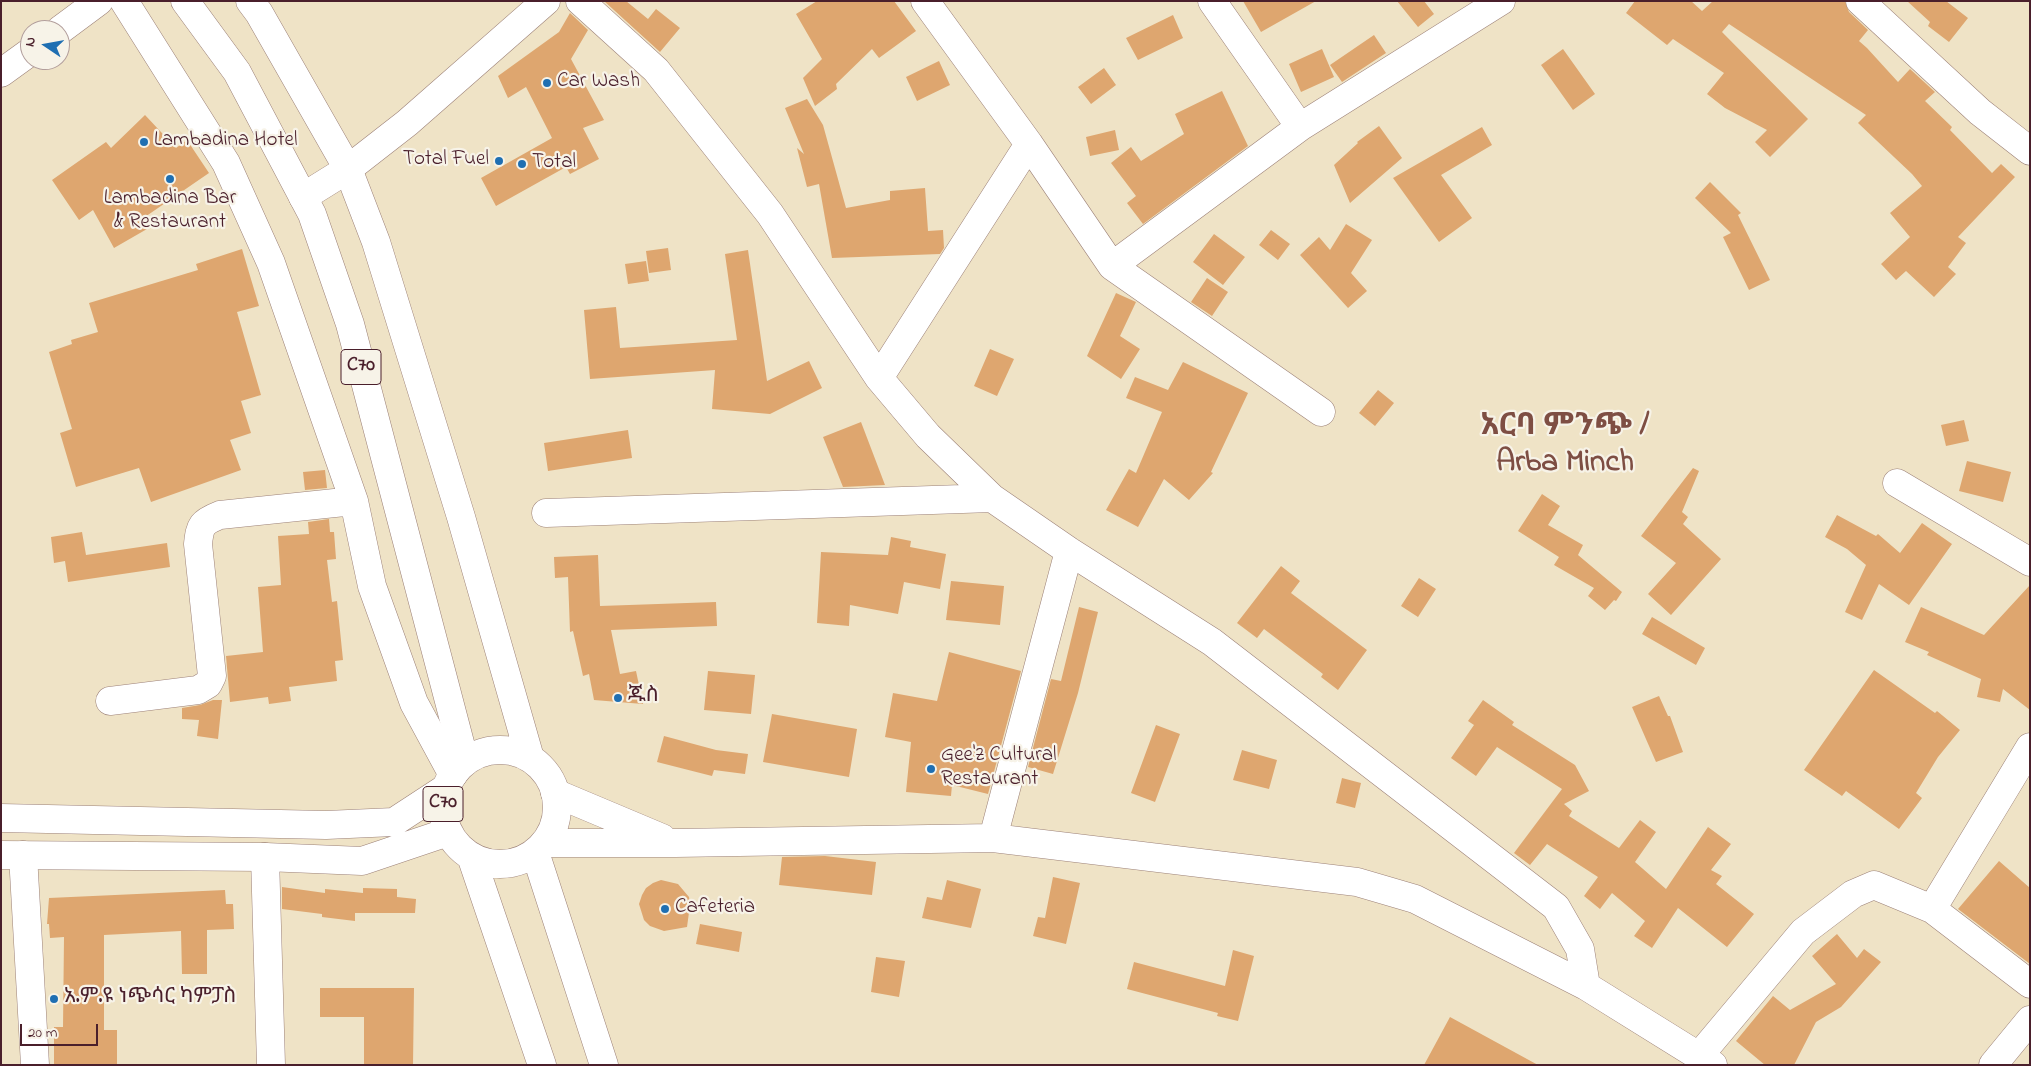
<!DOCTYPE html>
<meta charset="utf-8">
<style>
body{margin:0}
#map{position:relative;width:2031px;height:1066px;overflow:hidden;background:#efe3c6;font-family:"Indie Flower",sans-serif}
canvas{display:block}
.frame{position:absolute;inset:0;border:2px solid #4a1f2b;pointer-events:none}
.north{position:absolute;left:20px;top:20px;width:50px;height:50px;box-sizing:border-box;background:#f7f3e8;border:1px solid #b29e9c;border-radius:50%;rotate:282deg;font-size:14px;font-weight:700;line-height:20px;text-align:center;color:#4a1f2b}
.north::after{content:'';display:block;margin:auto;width:18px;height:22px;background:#1f6fb2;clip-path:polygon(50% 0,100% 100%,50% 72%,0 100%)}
.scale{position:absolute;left:20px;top:1024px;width:78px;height:22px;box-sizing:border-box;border:2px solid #4a1f2b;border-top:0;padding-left:6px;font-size:15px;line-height:18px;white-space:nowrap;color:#4a1f2b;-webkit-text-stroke:4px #f7f3e8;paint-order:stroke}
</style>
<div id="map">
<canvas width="2031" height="1066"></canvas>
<div class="frame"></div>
<div class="north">N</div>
<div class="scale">20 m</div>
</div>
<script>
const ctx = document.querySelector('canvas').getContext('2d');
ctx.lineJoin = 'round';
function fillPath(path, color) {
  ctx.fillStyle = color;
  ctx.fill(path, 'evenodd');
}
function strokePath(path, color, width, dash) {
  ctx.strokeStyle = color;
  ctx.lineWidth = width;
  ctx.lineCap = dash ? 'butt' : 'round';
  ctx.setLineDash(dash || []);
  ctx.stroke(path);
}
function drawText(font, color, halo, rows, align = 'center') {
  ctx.font = font + ' "Indie Flower","Noto Sans Ethiopic",sans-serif';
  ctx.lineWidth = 4.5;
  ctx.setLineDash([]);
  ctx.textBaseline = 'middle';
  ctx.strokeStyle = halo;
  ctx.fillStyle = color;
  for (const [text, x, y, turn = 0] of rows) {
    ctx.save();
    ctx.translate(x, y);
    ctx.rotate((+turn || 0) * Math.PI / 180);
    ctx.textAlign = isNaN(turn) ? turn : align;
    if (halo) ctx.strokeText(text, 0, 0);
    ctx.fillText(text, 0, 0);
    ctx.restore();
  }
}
const building = new Path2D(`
 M 604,1 L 626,1 L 648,19 L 656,9 L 680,28 L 660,52 Z
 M 817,1 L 894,1 L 916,31 L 879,58 L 872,49 L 836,84 L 837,89 L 815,106 L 803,78 L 822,59 L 796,14 Z
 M 1243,1 L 1316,1 L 1261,32 Z
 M 1397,1 L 1424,1 L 1434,14 L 1418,27 Z
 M 1635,1 L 1691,1 L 1702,11 L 1713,1 L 1845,1 L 1849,12 L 1868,30 L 1859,41 L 1867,48 L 1898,82 L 1910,69 L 1935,92 L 1925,101 L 1952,127 L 1950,130 L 1992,173 L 2001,164 L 2015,177 L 1958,237 L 1966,243 L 1948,267 L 1956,274 L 1934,297 L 1906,271 L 1896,280 L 1881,264 L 1910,237 L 1890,213 L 1922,186 L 1912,174 L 1858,123 L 1866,115 L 1729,24 L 1722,32 L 1808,119 L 1770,157 L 1755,142 L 1767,130 L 1725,108 L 1707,94 L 1724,73 L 1673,39 L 1667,45 L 1626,13 Z
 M 1907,1 L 1946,1 L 1968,18 L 1949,42 L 1928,26 L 1930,22 Z
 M 570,13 L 588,30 L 571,59 L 604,120 L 583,128 L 599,159 L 570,174 L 566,167 L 496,206 L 481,178 L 552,138 L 526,87 L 508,98 L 498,76 L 559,32 Z
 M 1173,15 L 1183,38 L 1138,60 L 1126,38 Z
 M 1374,35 L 1386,53 L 1342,82 L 1330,65 Z
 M 1322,49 L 1334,77 L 1301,92 L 1289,64 Z
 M 1563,49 L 1595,94 L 1573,110 L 1541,65 Z
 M 939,61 L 950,85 L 917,101 L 906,77 Z
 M 1104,68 L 1116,85 L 1091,104 L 1078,87 Z
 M 1222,91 L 1248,146 L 1143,224 L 1127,203 L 1136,196 L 1111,163 L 1131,147 L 1141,161 L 1184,134 L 1175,114 Z
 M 807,99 L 823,125 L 846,208 L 890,200 L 890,191 L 925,188 L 928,231 L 943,230 L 944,248 L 940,254 L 832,258 L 819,184 L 807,187 L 797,148 L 804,154 L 785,108 Z
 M 145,115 L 176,148 L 187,140 L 209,173 L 142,219 L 147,229 L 114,248 L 93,210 L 79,220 L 52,180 L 106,142 L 111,148 Z
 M 1379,126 L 1402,158 L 1350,203 L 1334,165 L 1358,143 L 1357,142 Z
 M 1482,127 L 1492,145 L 1441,175 L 1472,218 L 1439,242 L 1393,178 Z
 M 1115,130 L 1119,150 L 1090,156 L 1086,137 Z
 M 1710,182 L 1741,213 L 1738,215 L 1770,280 L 1749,290 L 1723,237 L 1731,233 L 1695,198 Z
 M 1346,224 L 1372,240 L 1351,273 L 1367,291 L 1348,308 L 1300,255 L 1319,237 L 1330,250 Z
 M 1271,230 L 1290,244 L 1278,260 L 1259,245 Z
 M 1214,234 L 1245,257 L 1223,285 L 1193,262 Z
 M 668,248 L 671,270 L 649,273 L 646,251 Z
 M 242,249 L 259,306 L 237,312 L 261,395 L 241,401 L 251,433 L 230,440 L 241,470 L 151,502 L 139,468 L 76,487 L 60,433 L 72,429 L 49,352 L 72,344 L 71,340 L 98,332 L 89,303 L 198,270 L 196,264 Z
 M 748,250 L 767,381 L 809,361 L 822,388 L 770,414 L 712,409 L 715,370 L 590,379 L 584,310 L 616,307 L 620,348 L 737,340 L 725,254 Z
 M 646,261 L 649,281 L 628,284 L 625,264 Z
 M 1207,278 L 1228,292 L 1212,316 L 1191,302 Z
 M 1116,293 L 1136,302 L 1120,336 L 1140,349 L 1121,379 L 1087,356 Z
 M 990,349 L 1014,359 L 997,396 L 974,386 Z
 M 1183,362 L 1248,393 L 1211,472 L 1213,473 L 1189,500 L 1164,479 L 1138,527 L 1106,510 L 1129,469 L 1136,473 L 1162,412 L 1126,398 L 1135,377 L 1168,390 Z
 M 1378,390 L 1394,403 L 1375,426 L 1359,413 Z
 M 1964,420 L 1969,441 L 1946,446 L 1941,425 Z
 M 861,422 L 885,485 L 843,487 L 823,437 Z
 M 628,430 L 632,458 L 548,471 L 544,443 Z
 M 1967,461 L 2011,472 L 2003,502 L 1959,491 Z
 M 1693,468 L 1699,471 L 1682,512 L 1688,517 L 1683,524 L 1721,559 L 1671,615 L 1648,594 L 1676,563 L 1641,536 Z
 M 325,470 L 327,488 L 305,490 L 303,472 Z
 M 1542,494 L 1560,506 L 1548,525 L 1583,545 L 1578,555 L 1622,592 L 1616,601 L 1614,600 L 1605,610 L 1588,596 L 1594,588 L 1554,565 L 1559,557 L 1518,531 Z
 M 1837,515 L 1876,536 L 1878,534 L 1900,553 L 1922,523 L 1952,544 L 1909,605 L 1879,584 L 1862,620 L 1845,612 L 1866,565 L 1847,549 L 1825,537 Z
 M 329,519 L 330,532 L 334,532 L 336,559 L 327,560 L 332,602 L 337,601 L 343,660 L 335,661 L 337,681 L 289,687 L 291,701 L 269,704 L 268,697 L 230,702 L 226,656 L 263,652 L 258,587 L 281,585 L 278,536 L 309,534 L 308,522 Z
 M 82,532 L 86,555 L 167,543 L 170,567 L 68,582 L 65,561 L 54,563 L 51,537 Z
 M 891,537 L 911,541 L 910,547 L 946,554 L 940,589 L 904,582 L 898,614 L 850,605 L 849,626 L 817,623 L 821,552 L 888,555 Z
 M 598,555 L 600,606 L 716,602 L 717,626 L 611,630 L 620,674 L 636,671 L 643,704 L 594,700 L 589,674 L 583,676 L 573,631 L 570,632 L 568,577 L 555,578 L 554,557 Z
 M 1281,566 L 1300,581 L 1291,593 L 1367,650 L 1338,690 L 1321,677 L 1323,674 L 1264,629 L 1257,638 L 1237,623 Z
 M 1419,578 L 1436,589 L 1418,617 L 1401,606 Z
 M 951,581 L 1004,586 L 1000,625 L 946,620 Z
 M 2030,585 L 2030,710 L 2003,689 L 2000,702 L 1977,697 L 1981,679 L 1927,655 L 1929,652 L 1905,642 L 1921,607 L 1984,635 Z
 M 1079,607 L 1098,612 L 1078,693 L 1053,774 L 1028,767 L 1051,679 L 1061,681 Z
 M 1652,617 L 1705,648 L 1696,665 L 1642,634 Z
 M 949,652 L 1021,671 L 988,794 L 952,785 L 951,796 L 906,792 L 911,742 L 885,737 L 893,693 L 937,701 Z
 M 1874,670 L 1935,713 L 1937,711 L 1960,730 L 1938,757 L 1916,793 L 1922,798 L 1899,829 L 1846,791 L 1842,796 L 1804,770 Z
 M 708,671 L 755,675 L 751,714 L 704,710 Z
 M 1659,696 L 1668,716 L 1670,716 L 1683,752 L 1656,762 L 1632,707 Z
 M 213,700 L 222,700 L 218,739 L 197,736 L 199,720 L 182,719 L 182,708 L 200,705 Z
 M 1483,700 L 1514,722 L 1512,725 L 1575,765 L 1589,791 L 1564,804 L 1572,811 L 1569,816 L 1619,848 L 1640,820 L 1656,832 L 1635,862 L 1666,889 L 1708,827 L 1731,844 L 1711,870 L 1722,876 L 1716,884 L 1754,914 L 1727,947 L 1678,908 L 1652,948 L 1634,936 L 1645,921 L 1612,893 L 1600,909 L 1584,896 L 1598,877 L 1547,844 L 1530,865 L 1514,853 L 1562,789 L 1497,747 L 1476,776 L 1451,758 L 1474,725 L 1468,721 Z
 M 772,714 L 857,729 L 849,777 L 763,762 Z
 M 1156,725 L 1180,734 L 1155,802 L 1131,793 Z
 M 664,736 L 716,750 L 748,754 L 745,774 L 714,770 L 712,776 L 657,762 Z
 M 1242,750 L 1277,760 L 1269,789 L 1233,780 Z
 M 1342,778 L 1361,783 L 1355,808 L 1336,803 Z
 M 825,856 L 876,862 L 872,895 L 779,885 L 782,857 Z
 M 1999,861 L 2030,888 L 2030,964 L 1958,909 Z
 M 1053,877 L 1080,883 L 1066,944 L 1033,936 L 1038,917 L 1045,918 Z
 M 661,880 L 678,884 L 689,897 L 690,905 L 687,927 L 664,931 L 650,926 L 644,920 L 639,904 L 642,895 L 646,888 L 653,883 Z
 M 947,880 L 981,889 L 971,928 L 922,918 L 927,897 L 942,900 Z
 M 282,887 L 325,893 L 325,889 L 363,893 L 363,888 L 397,889 L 397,897 L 416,899 L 415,913 L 355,913 L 355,921 L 322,917 L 322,914 L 282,909 Z
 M 225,890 L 226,904 L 233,904 L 234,929 L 207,930 L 207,974 L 182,974 L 181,931 L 104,935 L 104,1030 L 117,1030 L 117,1065 L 54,1065 L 54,1027 L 63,1027 L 64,937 L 50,938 L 49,924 L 47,924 L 49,898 Z
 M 700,924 L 742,932 L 739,952 L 696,944 Z
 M 1837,934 L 1857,958 L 1864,949 L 1881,962 L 1841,1007 L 1816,1022 L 1794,1065 L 1765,1065 L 1736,1041 L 1773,996 L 1790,1010 L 1836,984 L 1812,956 Z
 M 1233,950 L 1254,956 L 1238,1021 L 1217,1016 L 1218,1013 L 1127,989 L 1134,962 L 1225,986 Z
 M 876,957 L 905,961 L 899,997 L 871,992 Z
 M 320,988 L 414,988 L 413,1065 L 364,1065 L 364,1017 L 320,1017 Z
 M 1450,1017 L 1538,1065 L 1424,1065 Z`);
const minor = new Path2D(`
 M 124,1 L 226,163 L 271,263 L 354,501 L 372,586 L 414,703 L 453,775
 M 580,1 L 656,70 L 770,214 L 879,378 L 928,436 L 992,498 L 1069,551 L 1212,642 L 1556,907 L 1580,949 L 1586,986
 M 925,1 L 1029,144 L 1112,266 L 1321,412
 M 1212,1 L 1300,127
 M 1860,1 L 1980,112 L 2030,151
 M 60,30 L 99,1
 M 1,73 L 30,52
 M 303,197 L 348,169 L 407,123 L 546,1
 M 1112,266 L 1300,127 L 1501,1
 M 879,378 L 1029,144
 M 1897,483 L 2030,562
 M 546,513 L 992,498
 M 110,701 L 198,690 L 208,684 L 212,676 L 198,544 C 200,525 202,522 220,515 L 354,501
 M 555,793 L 662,838
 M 993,838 L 1069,551
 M 545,843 L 675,843 L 993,838 L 1357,882 L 1415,899 L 1586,986 L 1713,1065
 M 23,855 L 35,1065
 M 265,857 L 271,1065
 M 1932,909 L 2030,747
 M 1699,1056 L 1803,932 L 1853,894 L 1874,885 L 1932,909 L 2030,984
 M 1993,1065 L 2030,1020`);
const major = new Path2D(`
 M 1,818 L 326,825 L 394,822 L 446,788
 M 1,855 L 265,857 L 362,861 L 448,832`);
const highway = new Path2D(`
 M 185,1 L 237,72 L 312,214 L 350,324 L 465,762
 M 250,1 L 259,13 L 348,169 L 376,242 L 461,517 L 530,758
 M443 807a57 57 0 1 1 114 0a57 57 0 1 1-114 0Z
 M 535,852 L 604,1065
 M 471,856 L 542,1065`);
const markers = [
 [547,83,5,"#1f6fb2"],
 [144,142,5,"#1f6fb2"],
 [499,161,5,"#1f6fb2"],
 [522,164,5,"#1f6fb2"],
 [170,179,5,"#1f6fb2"],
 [618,698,5,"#1f6fb2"],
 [931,769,5,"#1f6fb2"],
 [665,909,5,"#1f6fb2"],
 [54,999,5,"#1f6fb2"]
];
const shields = [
 [361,367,40],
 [443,804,40]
];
const shieldNames = [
 ["C70",361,367],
 ["C70",443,804]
];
const poiNames = [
 ["Car Wash",557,83],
 ["Lambadina Hotel",154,142],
 ["Total Fuel",489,161,"right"],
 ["Total",532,164],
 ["Lambadina Bar",170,200,"center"],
 ["& Restaurant",170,224,"center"],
 ["ጁስ",628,698],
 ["Gee'z Cultural",941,757],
 ["Restaurant",941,781],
 ["Cafeteria",675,909],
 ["አ.ም.ዩ ነጭሳር ካምፓስ",64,999]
];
const townNames = [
 ["አርባ ምንጭ /",1565,429],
 ["Arba Minch",1565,465]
];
fillPath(building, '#dea66f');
strokePath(minor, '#9c8178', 29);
strokePath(major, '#9c8178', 29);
strokePath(highway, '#9c8178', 29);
strokePath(minor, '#fff', 28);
strokePath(major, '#fff', 28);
strokePath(highway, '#fff', 28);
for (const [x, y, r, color] of markers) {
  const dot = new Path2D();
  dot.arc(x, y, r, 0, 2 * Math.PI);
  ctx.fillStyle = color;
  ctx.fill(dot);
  strokePath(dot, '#f7f3e8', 2);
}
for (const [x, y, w] of shields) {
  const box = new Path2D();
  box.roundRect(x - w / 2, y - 17.5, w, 35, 4);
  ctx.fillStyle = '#f7f3e8';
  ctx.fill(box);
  strokePath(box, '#4a1f2b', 1);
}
drawText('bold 20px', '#4a1f2b', null, shieldNames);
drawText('21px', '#4a1f2b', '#f7f3e8', poiNames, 'left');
drawText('bold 31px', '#7e4e43', '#f7f3e8', townNames);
</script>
